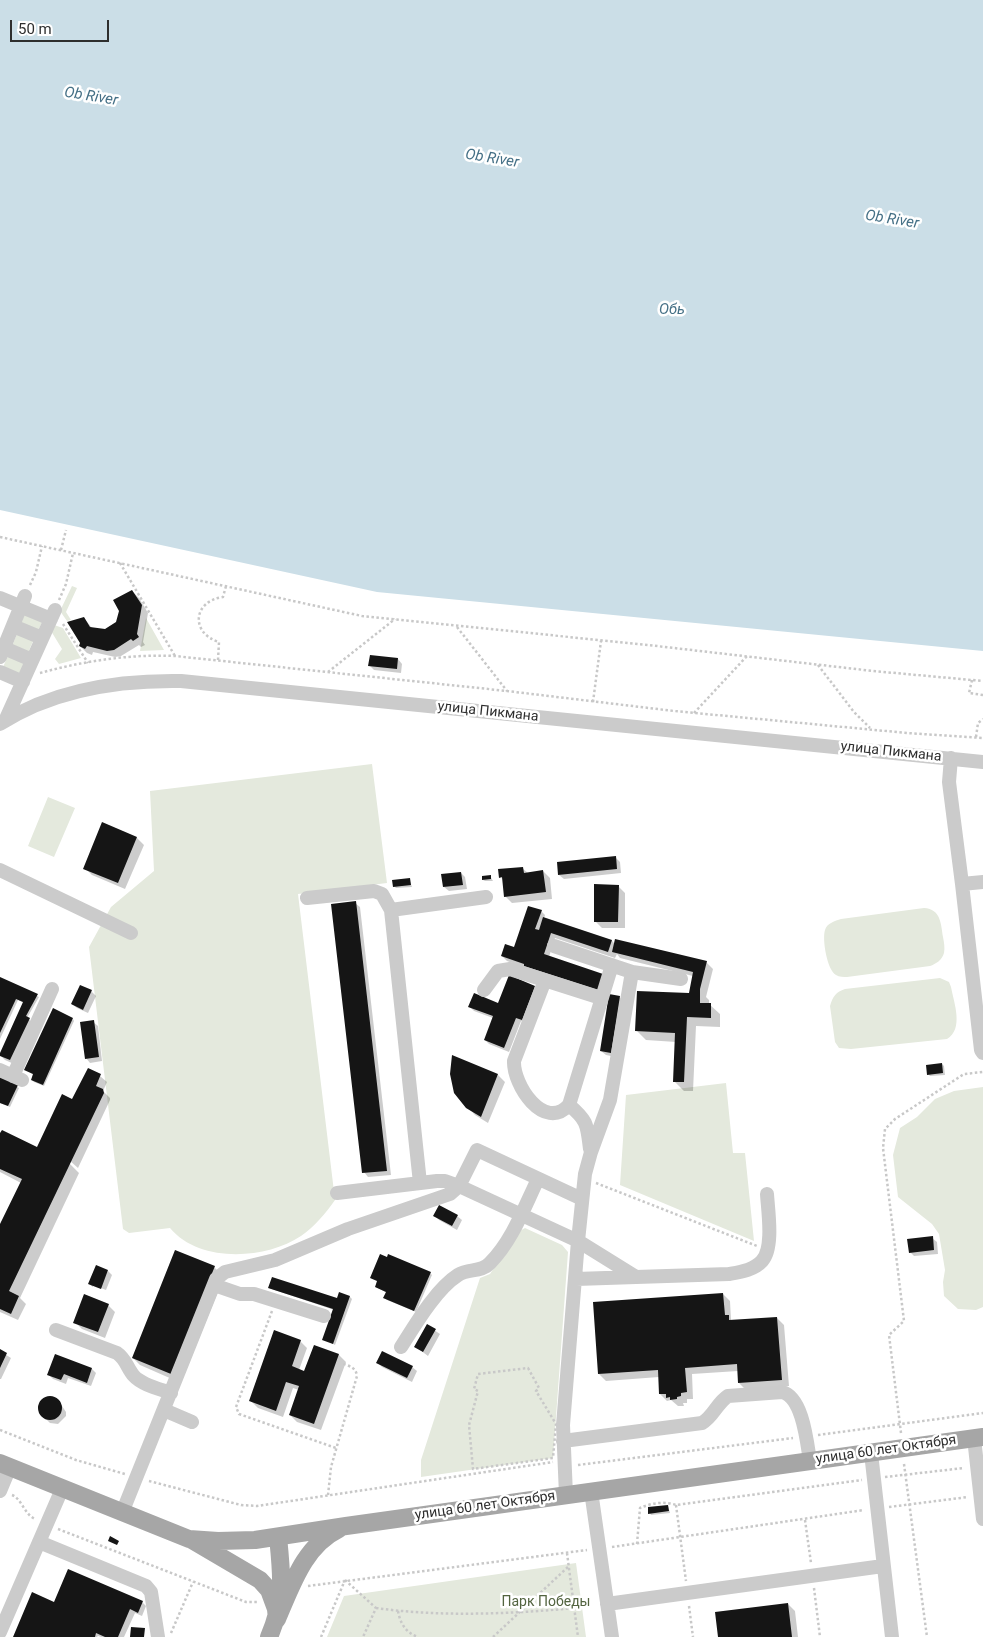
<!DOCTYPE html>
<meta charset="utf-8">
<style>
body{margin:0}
#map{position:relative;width:983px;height:1637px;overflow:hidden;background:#fff;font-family:Roboto,sans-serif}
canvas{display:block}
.scale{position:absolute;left:10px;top:20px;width:99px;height:22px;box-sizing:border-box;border:2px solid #2e2e2e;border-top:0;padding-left:6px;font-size:15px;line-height:18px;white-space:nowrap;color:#2e2e2e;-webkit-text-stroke:4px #fff;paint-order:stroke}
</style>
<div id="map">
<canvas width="983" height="1637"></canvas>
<div class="scale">50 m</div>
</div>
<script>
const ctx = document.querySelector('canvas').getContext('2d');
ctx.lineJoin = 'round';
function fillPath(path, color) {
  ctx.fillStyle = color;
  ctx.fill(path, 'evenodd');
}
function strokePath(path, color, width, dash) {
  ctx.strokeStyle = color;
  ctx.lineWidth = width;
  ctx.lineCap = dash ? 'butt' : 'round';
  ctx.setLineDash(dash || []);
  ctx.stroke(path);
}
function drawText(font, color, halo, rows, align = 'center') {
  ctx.font = font + ' Roboto,sans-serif';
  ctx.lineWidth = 5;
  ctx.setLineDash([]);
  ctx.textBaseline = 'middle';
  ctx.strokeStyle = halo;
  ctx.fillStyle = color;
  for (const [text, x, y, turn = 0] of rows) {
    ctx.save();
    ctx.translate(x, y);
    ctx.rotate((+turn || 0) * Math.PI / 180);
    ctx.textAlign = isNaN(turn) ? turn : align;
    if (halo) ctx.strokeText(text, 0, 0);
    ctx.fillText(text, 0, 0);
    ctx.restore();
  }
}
const green = new Path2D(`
 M 72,586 L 77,588 L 66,612 L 71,620 L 67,621 L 60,611 Z
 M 25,612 L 43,620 L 38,631 L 21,624 Z
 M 146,618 L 164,650 L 140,651 Z
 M 54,625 L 63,628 L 81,658 L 59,664 L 55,659 L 62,649 L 51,631 Z
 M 17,634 L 33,641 L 28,653 L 12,646 Z
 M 8,656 L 24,663 L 19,674 L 3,667 Z
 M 372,764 L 387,883 L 298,894 L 335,1200 C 325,1214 315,1226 301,1236 C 265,1260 199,1263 170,1228 L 129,1233 L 123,1229 L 89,947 L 111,907 L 154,871 L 150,791 Z
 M 48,797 L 75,808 L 54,857 L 28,846 Z
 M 924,908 C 941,909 941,924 943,937 C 944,942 945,948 944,953 C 942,960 936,964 930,966 L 847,977 C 844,977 839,977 836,975 C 827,970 822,939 825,930 C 827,923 835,921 841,919 Z
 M 940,978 L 949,982 L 951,987 C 954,1003 964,1029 947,1039 L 851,1049 L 839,1048 L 835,1042 L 830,1006 C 833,996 836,992 845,989 Z
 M 726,1083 L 733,1153 L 745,1153 L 754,1241 L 620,1185 L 626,1095 Z
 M 983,1087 L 983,1307 L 976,1310 L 958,1309 L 944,1296 L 943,1282 L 945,1270 L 939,1234 L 932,1224 L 898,1197 L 893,1155 L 900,1128 L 917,1117 L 935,1099 L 954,1091 Z
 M 525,1228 L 562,1245 L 568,1252 L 553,1458 L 421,1477 L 421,1460 L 480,1278 L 490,1274 L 518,1232 Z
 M 576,1563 L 586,1637 L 327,1637 L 344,1596 Z`);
const water = new Path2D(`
 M 0,0 L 983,0 L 983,651 L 377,592 L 0,510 Z`);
const shadow = new Path2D(`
 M 132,591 L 139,598 L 148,613 L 143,642 L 145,645 L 141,647 L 139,645 L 121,656 L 115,657 L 93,652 L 92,655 L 87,653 L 80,646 L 84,618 L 92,628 L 105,630 L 117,623 Z
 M 398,659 L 402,664 L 401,673 L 374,670 L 370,666 Z
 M 103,824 L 137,838 L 144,845 L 125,889 L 92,875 L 85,868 Z
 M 615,857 L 620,862 L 621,873 L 564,879 L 559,875 Z
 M 522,868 L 528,873 L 543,871 L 550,878 L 552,899 L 512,903 L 505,896 L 504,880 L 500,877 Z
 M 461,873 L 465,877 L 467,889 L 449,891 L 444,887 Z
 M 490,876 L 493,881 L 485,881 L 483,880 Z
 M 409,879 L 412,887 L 396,888 L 394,886 Z
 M 618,886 L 625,893 L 625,928 L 602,928 L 595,921 Z
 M 355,903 L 360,907 L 391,1175 L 368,1177 L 364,1172 Z
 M 541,911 L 545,915 L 544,919 L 612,941 L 615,944 L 706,962 L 713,969 L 706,997 L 709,1000 L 709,1004 L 720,1014 L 720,1027 L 696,1026 L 693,1091 L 684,1091 L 674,1081 L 676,1042 L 646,1040 L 637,1031 L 690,994 L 693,976 L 620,958 L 617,954 L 615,958 L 555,938 L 549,957 L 605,996 L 507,961 L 502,956 L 515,949 Z
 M 0,979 L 39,997 L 27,1018 L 33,1023 L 14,1064 L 5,1060 L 0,1055 L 24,1003 L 18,1000 L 0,1039 Z
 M 534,987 L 539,991 L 526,1023 L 521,1021 L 509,1052 L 489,1044 L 485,1040 L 493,1018 L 474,1011 L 470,1007 L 499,1005 Z
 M 91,991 L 96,996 L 88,1013 L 77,1008 L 72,1004 Z
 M 619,997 L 624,1001 L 616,1057 L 606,1055 L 601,1051 Z
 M 73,1019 L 74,1021 L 44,1086 L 34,1082 L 32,1080 L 34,1075 L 26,1070 Z
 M 93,1022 L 98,1026 L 102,1061 L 90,1063 L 86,1058 Z
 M 942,1064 L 944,1066 L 945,1075 L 930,1076 L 928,1074 Z
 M 88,1070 L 100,1076 L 107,1082 L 103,1091 L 110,1098 L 110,1100 L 78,1168 L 69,1160 L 69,1163 L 79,1173 L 20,1298 L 26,1304 L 18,1320 L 0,1312 L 0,1227 L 21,1183 L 0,1172 L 0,1136 L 37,1149 L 73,1101 Z
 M 498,1075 L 505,1082 L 488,1123 L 475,1115 L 461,1100 Z
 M 0,1078 L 19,1088 L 10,1107 L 0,1103 Z
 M 435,1216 L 457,1216 L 462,1220 L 457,1230 L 439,1220 Z
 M 932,1238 L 937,1242 L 938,1254 L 914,1256 L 910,1252 Z
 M 214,1267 L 224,1277 L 181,1383 L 140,1365 L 133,1358 Z
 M 108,1271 L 112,1275 L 106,1290 L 93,1285 L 93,1287 L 89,1284 Z
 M 430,1273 L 432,1275 L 416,1312 L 387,1300 L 385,1298 L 387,1293 L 376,1287 L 378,1281 Z
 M 269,1288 L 338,1299 L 340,1293 L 350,1297 L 352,1299 L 335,1345 L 324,1339 L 334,1310 Z
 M 723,1294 L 730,1301 L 731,1320 L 733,1321 L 777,1318 L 784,1325 L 789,1386 L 746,1390 L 739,1383 L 738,1371 L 692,1374 L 693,1399 L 687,1399 L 687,1403 L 683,1403 L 684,1406 L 678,1406 L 671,1400 L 667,1401 L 660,1394 L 659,1377 L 606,1381 L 599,1374 Z
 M 108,1305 L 115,1312 L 105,1338 L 82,1329 L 75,1322 Z
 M 428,1326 L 440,1334 L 428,1356 L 416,1347 Z
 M 300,1341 L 307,1348 L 299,1370 L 305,1372 L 315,1346 L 339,1355 L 346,1362 L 321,1430 L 297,1422 L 290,1415 L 299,1390 L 293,1388 L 283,1417 L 258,1408 L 251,1401 Z
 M 0,1351 L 11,1358 L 1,1379 L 0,1379 Z
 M 378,1363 L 412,1367 L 417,1371 L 412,1382 L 382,1367 Z
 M 92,1369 L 96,1373 L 91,1386 L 68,1378 L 66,1384 L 53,1379 L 48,1374 Z
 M 51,1397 L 58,1400 L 66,1412 L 66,1416 L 58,1424 L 50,1423 L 40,1413 L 39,1405 L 43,1399 Z
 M 668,1506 L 670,1513 L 651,1515 L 650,1513 Z
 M 142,1602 L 146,1606 L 142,1616 L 135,1613 L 124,1637 L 101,1637 L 98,1636 L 97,1637 L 17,1637 L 55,1604 Z
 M 788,1604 L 795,1611 L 798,1637 L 720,1637 Z`);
const building = new Path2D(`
 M 132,590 L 142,605 L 137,634 L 139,637 L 133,641 L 131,639 L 114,650 L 107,651 L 87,646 L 85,649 L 79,646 L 80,643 L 67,622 L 84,617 L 90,627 L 105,629 L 116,622 L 119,611 L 113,600 Z
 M 370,655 L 398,658 L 397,669 L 368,666 Z
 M 102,822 L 137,837 L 118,883 L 83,869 Z
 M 616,856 L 617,869 L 558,875 L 557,862 Z
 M 523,867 L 524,873 L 543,870 L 546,892 L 504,897 L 502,877 L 499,878 L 498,869 Z
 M 461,872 L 463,885 L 443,887 L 441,874 Z
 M 491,875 L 491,879 L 482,880 L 482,876 Z
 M 410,878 L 411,885 L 393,887 L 392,880 Z
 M 594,884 L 619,885 L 618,922 L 594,922 Z
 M 356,901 L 387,1171 L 362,1173 L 331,904 Z
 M 528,906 L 542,910 L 535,929 L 539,930 L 543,917 L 612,940 L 608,952 L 551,933 L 544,954 L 603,974 L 598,990 L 524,966 L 524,964 L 501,956 L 505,944 L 514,947 Z
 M 615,939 L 707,961 L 700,989 L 700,1003 L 711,1003 L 711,1018 L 687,1017 L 684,1082 L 673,1082 L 675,1033 L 635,1031 L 637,991 L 689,993 L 693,972 L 612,952 Z
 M 509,975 L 535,986 L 522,1020 L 516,1018 L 504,1048 L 484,1040 L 493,1016 L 468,1007 L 474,993 L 498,1003 Z
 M 0,977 L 38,994 L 26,1016 L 30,1018 L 10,1060 L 0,1056 L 0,1053 L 23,1002 L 16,999 L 0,1033 Z
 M 80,985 L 92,990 L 83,1010 L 71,1004 Z
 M 609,994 L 620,996 L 611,1053 L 600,1051 Z
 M 53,1008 L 73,1018 L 43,1085 L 31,1080 L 33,1074 L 24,1070 Z
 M 94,1020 L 99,1057 L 85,1059 L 80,1022 Z
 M 452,1055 L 498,1074 L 481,1117 L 466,1108 L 454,1093 L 450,1074 Z
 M 942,1063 L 943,1073 L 927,1075 L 926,1065 Z
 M 88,1068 L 101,1074 L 96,1086 L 103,1089 L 104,1093 L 9,1291 L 19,1296 L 11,1314 L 0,1309 L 0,1224 L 22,1179 L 0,1169 L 0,1133 L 2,1130 L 37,1147 L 62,1094 L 72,1099 Z
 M 0,1077 L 18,1085 L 8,1106 L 0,1103 Z
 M 439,1205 L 458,1215 L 452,1226 L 433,1216 Z
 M 933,1236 L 934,1250 L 909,1253 L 907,1239 Z
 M 175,1250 L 215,1266 L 171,1374 L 132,1358 Z
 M 380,1254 L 387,1257 L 388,1254 L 431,1272 L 414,1311 L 383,1298 L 386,1292 L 375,1287 L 377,1281 L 370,1278 Z
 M 96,1265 L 108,1270 L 101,1289 L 88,1284 Z
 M 272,1277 L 337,1298 L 339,1292 L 350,1296 L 333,1344 L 322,1340 L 333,1309 L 268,1288 Z
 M 723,1293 L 725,1315 L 729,1315 L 729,1320 L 777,1317 L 782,1380 L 738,1383 L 737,1364 L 685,1368 L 687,1392 L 681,1393 L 681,1396 L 677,1397 L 677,1399 L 670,1400 L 670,1397 L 666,1398 L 666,1394 L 659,1394 L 658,1370 L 598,1374 L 593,1302 Z
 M 84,1294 L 109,1304 L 98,1332 L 73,1323 Z
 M 427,1324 L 436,1329 L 423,1352 L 414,1347 Z
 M 274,1330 L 301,1340 L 292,1366 L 304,1371 L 314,1345 L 339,1354 L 314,1424 L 289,1415 L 299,1386 L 286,1382 L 276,1411 L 249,1401 Z
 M 0,1349 L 7,1353 L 0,1368 Z
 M 382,1351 L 413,1366 L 407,1378 L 376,1363 Z
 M 55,1354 L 92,1368 L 87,1383 L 64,1374 L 61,1380 L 47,1375 Z
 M38 1408a12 12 0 1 1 24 0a12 12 0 1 1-24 0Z
 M 668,1505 L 669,1511 L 648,1514 L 648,1507 Z
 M 110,1536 L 119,1541 L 117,1545 L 108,1541 Z
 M 68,1569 L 143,1601 L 138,1613 L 130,1609 L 118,1637 L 105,1637 L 96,1633 L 95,1637 L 13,1637 L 32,1592 L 54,1602 Z
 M 788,1603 L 792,1637 L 718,1637 L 715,1612 Z
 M 131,1627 L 145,1628 L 144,1637 L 130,1637 Z`);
const path = new Path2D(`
 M 0,537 L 362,616 L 648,645 L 873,671 L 983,681
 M 61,550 L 66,530
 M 120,563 L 175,656
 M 30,585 L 36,572 L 42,546
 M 59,600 L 66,584 L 73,553
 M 63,624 L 88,663
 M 457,627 L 507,691
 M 218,660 L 219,642 C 190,633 193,601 223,597 L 226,586
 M 818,665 L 854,712 L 870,728
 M 328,672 L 395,619
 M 40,673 C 84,661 129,654 175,656 L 507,691 L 674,711 L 907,733 L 983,738
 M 972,680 L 969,693 L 983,695
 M 593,702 L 601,641
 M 694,713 L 747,656
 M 976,737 L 978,723 L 983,719
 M 596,1183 L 757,1246
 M 272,1311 L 236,1407 L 239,1414 L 336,1448
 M 528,1368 L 539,1388 L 536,1391 L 556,1424 L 553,1458 L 473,1469 L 469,1425 L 478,1391 L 474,1389 L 478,1374 Z
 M 0,1430 L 76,1460 L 125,1474
 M 901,1433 L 889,1335 L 904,1321 L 883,1148 L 885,1129 L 895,1119 L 964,1074 L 983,1072
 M 818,1435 L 983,1413
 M 904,1464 L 927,1637
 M 578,1465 L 793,1438
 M 885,1477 L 964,1468
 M 149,1481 L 241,1505 L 257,1506 L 553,1462
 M 12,1495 C 22,1499 24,1514 35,1519
 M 328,1495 L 331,1467 L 357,1376 C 356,1367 349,1366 341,1363
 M 676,1505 L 686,1581
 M 889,1507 L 968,1497
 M 805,1520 L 811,1563
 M 58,1529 L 246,1602 L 258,1602
 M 637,1544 L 640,1508 C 651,1503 665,1501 676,1505 L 862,1480
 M 612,1547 L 864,1510
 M 567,1553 L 578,1637
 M 345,1580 L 376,1608 L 363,1637
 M 308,1586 L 587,1550
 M 814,1588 L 820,1637
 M 689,1606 L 693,1637
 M 376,1608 C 440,1617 510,1614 575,1608
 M 398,1611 C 400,1623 406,1633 418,1637
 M 171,1633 L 193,1582
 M 321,1637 L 345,1580
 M 493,1637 L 569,1566`);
const minor = new Path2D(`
 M 0,598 L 51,619
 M 13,626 L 42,638
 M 4,648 L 32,660
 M 0,657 L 25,596
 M 0,672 L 23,682
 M 5,721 L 55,610
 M 0,724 C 54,689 118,680 181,681 L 983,762
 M 951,758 L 949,782 L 962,884
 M 0,870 L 131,933
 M 983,882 L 962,884 L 981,1050 L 983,1053
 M 307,898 L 374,891 L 382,894 L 391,910
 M 554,946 L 632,972 L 610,1100 L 591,1152 L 585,1174 L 578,1241 L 636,1277 L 729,1274 C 740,1272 754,1270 762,1261 C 774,1248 768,1211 767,1194
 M 632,972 L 681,979
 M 545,980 L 514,1061 C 513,1085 544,1132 569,1105 L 612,965
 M 484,990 L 498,971 L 510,969 L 601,998
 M 0,1070 L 22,1080
 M 13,1076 L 52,989
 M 569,1105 C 588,1121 587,1125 590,1149
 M 420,1183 L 391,910 L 486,897
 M 337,1193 L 437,1181 L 445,1181 L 459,1186 L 578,1241 L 563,1425 L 566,1495
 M 576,1279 L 636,1277
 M 214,1285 L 240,1294 L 254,1294 L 324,1316
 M 56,1330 L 117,1353 C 126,1359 127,1368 134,1376 C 142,1385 160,1389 171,1393
 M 401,1347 C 415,1325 436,1289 458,1275 C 469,1268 481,1273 490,1263 C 512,1241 524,1208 538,1179
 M 164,1410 L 192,1422
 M 974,1438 L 983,1519
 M 563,1441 L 702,1423 C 713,1417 717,1403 728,1396 L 782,1392 C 803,1397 807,1443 810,1461
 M 871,1453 L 892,1637
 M 0,1491 L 10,1467
 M 591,1491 L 612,1637
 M 122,1513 L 216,1279 L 225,1272 L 275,1260 L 348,1229 L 450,1194 L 459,1186 L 477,1150 L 582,1199
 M 39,1542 L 146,1586 L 151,1592 L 158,1637
 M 607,1604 L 883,1566
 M 0,1632 L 62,1489`);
const major = new Path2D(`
 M 0,1463 L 189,1539 L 218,1541 L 255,1540 L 346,1526 L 983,1437
 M 192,1540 L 260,1580 L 269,1590 L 276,1609 L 277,1619
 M 277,1619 C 292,1585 304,1546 339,1529
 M 269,1637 C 285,1600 282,1576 278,1537`);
const streetNames = [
 ["улица Пикмана",488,712,6],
 ["улица Пикмана",891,752,6],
 ["улица 60 лет Октября",886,1450,-8],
 ["улица 60 лет Октября",485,1506,-8]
];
const parkNames = [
 ["Парк Победы",546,1602]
];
const waterNames = [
 ["Ob River",91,97,9],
 ["Ob River",492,159,9],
 ["Ob River",892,220,9],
 ["Обь",672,310]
];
fillPath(green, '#e4e9dd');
fillPath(water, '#cbdee7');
fillPath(shadow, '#0003');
fillPath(building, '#151515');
strokePath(path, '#c8c8c8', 2.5, [2.5, 2.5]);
strokePath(minor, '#cbcbcb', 14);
strokePath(major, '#a6a6a6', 18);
drawText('14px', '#2e2e2e', '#fff', streetNames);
drawText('14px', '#536440', '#fff', parkNames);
drawText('italic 15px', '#457086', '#fff', waterNames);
</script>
